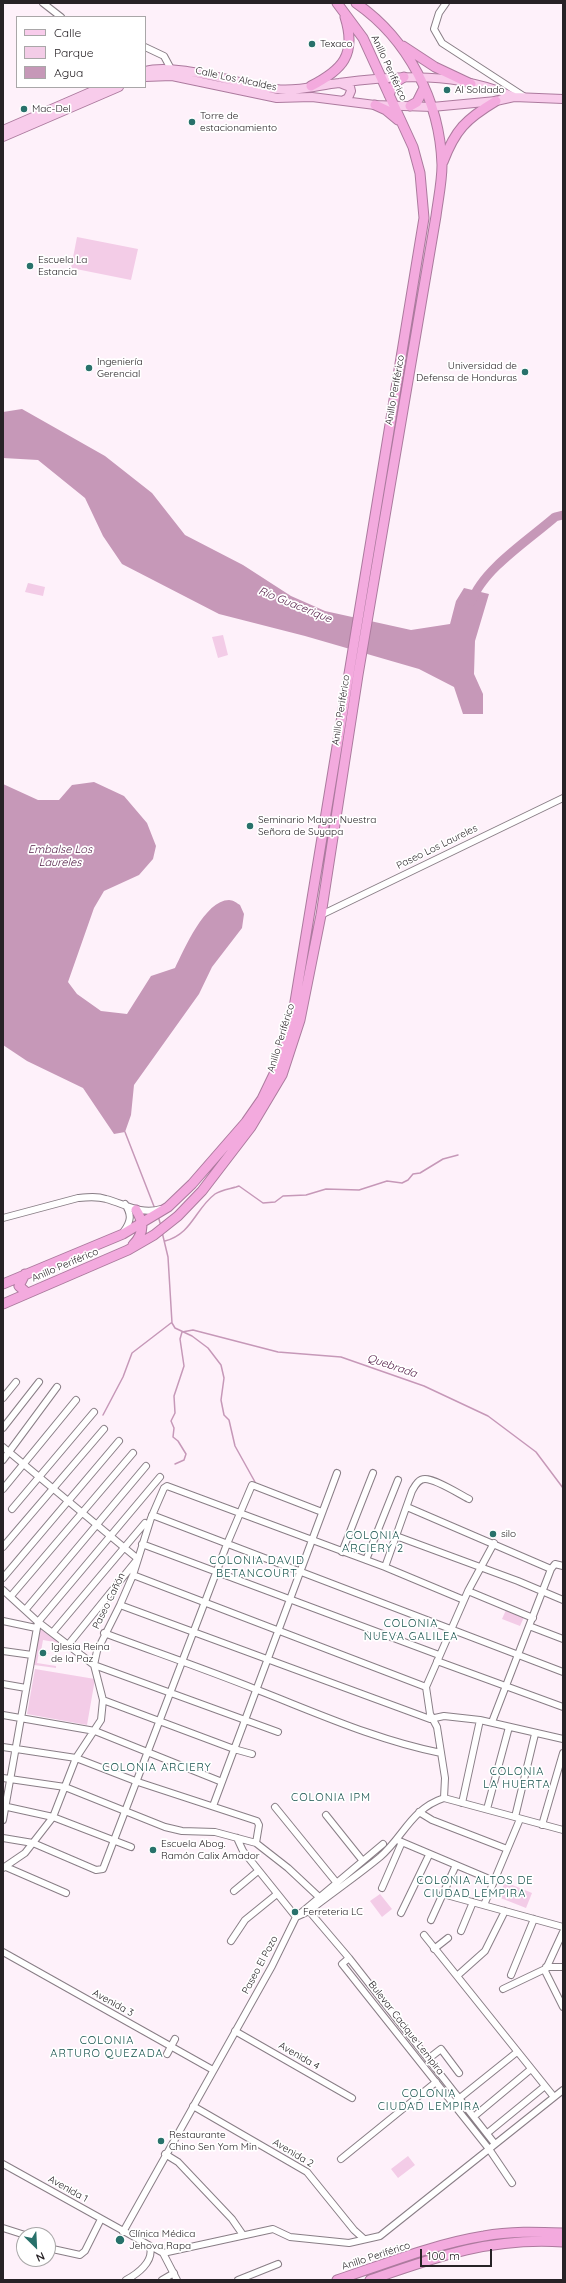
<!DOCTYPE html>
<meta charset="utf-8">
<style>
body{margin:0}
#map{position:relative;width:566px;height:2283px;overflow:hidden;background:#fef1fa;font-family:Quicksand,sans-serif}
canvas{display:block}
.frame{position:absolute;inset:0;border:4px solid #272226;pointer-events:none}
.legend{position:absolute;left:16px;top:16px;width:130px;height:72px;box-sizing:border-box;background:#fff;border:1px solid #a9a7a8;margin:0;padding:5px 7px;list-style:none;font-size:12px;color:#272226}
.legend li{display:flex;align-items:center;gap:8px;height:20px}
.legend b{width:20px;border:1px solid #a9a7a8}
.north{position:absolute;left:16px;top:2227px;width:40px;height:40px;box-sizing:border-box;background:#fff;border:1px solid #a9a7a8;border-radius:50%;rotate:156deg;font-size:11px;font-weight:700;line-height:16px;text-align:center;color:#272226}
.north::after{content:'';display:block;margin:auto;width:14px;height:18px;background:#28716b;clip-path:polygon(50% 0,100% 100%,50% 72%,0 100%)}
.scale{position:absolute;left:420px;top:2249px;width:72px;height:18px;box-sizing:border-box;border:2px solid #272226;border-top:0;padding-left:5px;font-size:12px;line-height:14px;white-space:nowrap;color:#272226;-webkit-text-stroke:3px #fff;paint-order:stroke}
</style>
<div id="map">
<canvas width="566" height="2283"></canvas>
<div class="frame"></div>
<ul class="legend">
<li><b style="height:5px;background:#f8cceb"></b>Calle</li>
<li><b style="height:11px;background:#f3cce7"></b>Parque</li>
<li><b style="height:11px;background:#c698b8"></b>Agua</li>
</ul>
<div class="north">N</div>
<div class="scale">100 m</div>
</div>
<script>
const ctx = document.querySelector('canvas').getContext('2d');
ctx.lineJoin = 'round';
function fillPath(path, color) {
  ctx.fillStyle = color;
  ctx.fill(path, 'evenodd');
}
function strokePath(path, color, width, dash) {
  ctx.strokeStyle = color;
  ctx.lineWidth = width;
  ctx.lineCap = dash ? 'butt' : 'round';
  ctx.setLineDash(dash || []);
  ctx.stroke(path);
}
function drawText(font, color, halo, rows, align = 'center') {
  ctx.font = font + ' Quicksand,sans-serif';
  ctx.lineWidth = 3.5;
  ctx.setLineDash([]);
  ctx.textBaseline = 'middle';
  ctx.strokeStyle = halo;
  ctx.fillStyle = color;
  for (const [text, x, y, turn = 0] of rows) {
    ctx.save();
    ctx.translate(x, y);
    ctx.rotate((+turn || 0) * Math.PI / 180);
    ctx.textAlign = isNaN(turn) ? turn : align;
    if (halo) ctx.strokeText(text, 0, 0);
    ctx.fillText(text, 0, 0);
    ctx.restore();
  }
}
const green = new Path2D(`
 M 77,237 L 138,249 L 131,280 L 71,268 Z
 M 28,583 L 45,587 L 43,596 L 25,592 Z
 M 223,635 L 228,655 L 218,658 L 212,637 Z
 M 506,1610 L 524,1617 L 520,1626 L 502,1619 Z
 M 42,1629 L 60,1643 L 43,1640 L 41,1651 L 51,1654 L 39,1652 L 37,1663 L 56,1666 L 56,1668 L 34,1665 L 39,1630 Z
 M 35,1669 L 95,1679 L 87,1725 L 27,1714 Z
 M 505,1882 L 532,1893 L 526,1908 L 498,1897 Z
 M 380,1894 L 392,1909 L 382,1917 L 370,1901 Z
 M 408,2156 L 415,2165 L 398,2178 L 391,2169 Z`);
const water = new Path2D(`
 M 22,409 L 105,456 L 152,493 L 185,535 L 243,565 L 291,596 L 325,611 L 411,630 L 450,624 L 456,601 L 464,588 L 489,594 L 475,641 L 474,674 L 483,694 L 483,714 L 463,714 L 454,687 L 419,669 L 305,636 L 219,614 L 122,564 L 103,536 L 85,498 L 38,460 L 3,458 L 3,412 Z
 M 94,782 L 124,796 L 147,823 L 156,846 L 153,859 L 139,875 L 104,891 L 94,908 L 68,982 L 77,994 L 101,1011 L 127,1014 L 151,976 L 175,968 C 184,950 205,900 229,900 C 233,900 237,903 240,905 L 244,914 L 242,928 L 212,967 L 199,994 L 134,1085 L 131,1115 L 125,1132 L 114,1134 L 83,1088 L 27,1061 L 3,1045 L 3,784 L 38,800 L 59,800 L 72,785 Z`);
const stream = new Path2D(`
 M 125,1132 L 155,1209
 M 158,1216 L 161,1226
 M 162,1232 L 168,1257 L 172,1323 L 175,1328 L 192,1336 L 208,1348 L 221,1365 L 224,1378 L 221,1400 L 224,1415 L 229,1420 L 235,1446 L 255,1482
 M 165,1241 C 192,1234 195,1209 215,1194 C 221,1190 229,1189 236,1187 L 239,1186 L 263,1203 L 275,1202 L 283,1196 L 306,1195 L 326,1189 L 359,1190 L 387,1181 L 402,1183 L 408,1180 L 413,1174 L 420,1173 L 443,1159 L 458,1155
 M 182,1332 L 193,1330 L 278,1352 L 341,1357 L 424,1386 L 488,1416 L 536,1452 L 563,1488
 M 103,1415 L 123,1377 L 132,1353 L 171,1323
 M 175,1464 L 184,1460 L 186,1454 L 178,1441 L 173,1437 L 174,1428 L 171,1421 L 175,1413 L 174,1396 L 184,1366 L 180,1339 L 182,1332`);
const river = new Path2D(`
 M 472,601 C 482,570 530,539 555,517 L 563,515`);
const minor = new Path2D(`
 M 43,3 L 61,17
 M 446,3 L 439,13 L 434,29 L 442,43 L 525,97
 M 145,47 L 164,56 L 171,69
 M 321,915 L 563,798
 M 3,1218 L 78,1198 C 88,1197 97,1196 106,1199 C 125,1204 140,1215 161,1209
 M 124,1231 C 131,1221 132,1215 125,1204
 M 3,1398 L 16,1382
 M 3,1428 L 39,1382
 M 3,1447 L 138,1559
 M 3,1460 L 57,1387
 M 3,1489 L 76,1400
 M 407,1507 L 551,1569 L 555,1564 L 563,1566
 M 12,1509 L 94,1412
 M 152,1515 L 563,1672
 M 396,1536 L 518,1581 L 563,1600
 M 142,1544 L 439,1655
 M 3,1547 L 104,1429
 M 342,1552 L 373,1473
 M 366,1560 L 398,1480
 M 385,1567 L 412,1491 C 415,1486 418,1479 425,1479 C 436,1479 459,1494 469,1499
 M 133,1575 L 426,1687
 M 3,1578 L 119,1441
 M 3,1590 L 38,1622 L 94,1665 L 278,1732
 M 468,1591 L 533,1618
 M 11,1596 L 133,1453
 M 120,1605 L 430,1719 L 444,1716 L 480,1720 L 563,1739
 M 26,1609 L 146,1466
 M 3,1621 L 36,1628
 M 529,1626 L 563,1639
 M 53,1632 L 145,1523
 M 104,1633 C 155,1652 205,1669 255,1689 C 317,1713 376,1740 441,1753
 M 68,1645 L 136,1561
 M 3,1651 L 32,1655
 M 437,1661 L 563,1707
 M 3,1684 L 26,1688
 M 103,1700 L 234,1749 L 252,1754
 M 3,1715 L 95,1731 L 222,1782
 M 492,1722 L 551,1569
 M 3,1747 L 76,1758 L 138,1782 L 257,1821 L 259,1825 L 256,1843
 M 3,1778 L 65,1787 L 165,1827 L 182,1831 L 215,1832 L 256,1843 L 288,1868 L 319,1897
 M 444,1798 L 445,1778 L 437,1727 L 430,1714 L 426,1687 L 468,1591 L 494,1543
 M 462,1803 L 480,1720
 M 3,1806 L 53,1817 L 131,1847
 M 213,1806 L 337,1473
 M 275,1807 L 336,1882
 M 487,1809 L 509,1727
 M 419,1812 L 432,1820 L 507,1849
 M 326,1815 L 362,1860
 M 515,1817 L 535,1734
 M 3,1820 L 38,1622 L 160,1477
 M 542,1825 L 563,1753
 M 3,1838 L 33,1843 L 96,1870 L 103,1869 L 227,1544 L 252,1485 L 322,1512
 M 237,1838 L 243,1851 L 296,1917 L 383,1844
 M 397,1840 L 494,1881
 M 6,1867 L 66,1893
 M 3,1868 L 25,1853 L 53,1817 L 76,1758 L 101,1720 L 103,1700 L 94,1665 L 97,1651 L 120,1605 L 133,1575 L 151,1518 L 164,1488 L 167,1486 L 385,1567 L 464,1600
 M 382,1888 L 402,1842
 M 234,1891 L 258,1871
 M 443,1894 L 563,1927
 M 484,1905 L 520,1819
 M 309,1911 L 349,1958 L 495,2144
 M 401,1913 L 429,1855
 M 431,1920 L 456,1865
 M 461,1931 L 473,1902
 M 563,1932 L 545,1971 L 563,2007
 M 424,1935 L 554,2097
 M 231,1941 L 245,1920 L 277,1894
 M 434,1949 L 448,1938
 M 3,1952 L 213,2070
 M 349,1958 L 342,1964 L 489,2149 L 512,2183
 M 546,1967 L 563,1967
 M 511,1975 L 534,1919
 M 457,1976 L 485,1951 L 505,1911
 M 503,1989 L 545,1969
 M 235,2031 L 352,2098
 M 167,2054 L 175,2039
 M 428,2059 L 441,2049 L 459,2073
 M 456,2101 L 517,2052
 M 193,2106 L 307,2172 L 354,2230 L 364,2239
 M 477,2114 L 531,2069
 M 490,2131 L 545,2086
 M 165,2154 L 178,2162 L 232,2219 L 243,2235
 M 341,2159 L 436,2082
 M 3,2164 L 163,2253 L 273,2229 L 290,2237 L 349,2243 L 380,2236 L 563,2090
 M 3,2228 L 25,2235
 M 123,2232 L 272,1966 L 296,1917 L 309,1911 C 332,1893 357,1876 380,1857 C 404,1836 411,1809 444,1798 L 563,1830
 M 48,2248 L 80,2255 L 85,2251 L 101,2219
 M 163,2253 L 177,2280
 M 126,2280 C 137,2274 154,2262 150,2247
 M 162,2280 L 174,2273
 M 238,2280 L 278,2264`);
const major = new Path2D(`
 M 145,71 C 177,62 241,85 276,89 C 296,92 319,85 339,83 C 397,75 459,72 514,97
 M 145,77 L 172,76 L 277,98 L 312,97 L 375,105 L 432,107 L 496,101 L 514,97 L 563,99
 M 340,83 L 350,87 L 351,91 L 348,98 L 344,100
 M 3,130 L 102,87
 M 3,137 L 119,87`);
const highway = new Path2D(`
 M 403,46 L 435,67 L 471,84
 M 311,86 C 342,70 357,55 345,17
 M 389,95 C 392,86 395,82 404,77
 M 375,105 L 386,110 L 398,120
 M 410,106 L 417,102 L 424,88
 M 443,162 C 455,130 466,119 496,101
 M 133,1245 C 144,1234 144,1222 136,1210
 M 25,1274 L 19,1286 L 27,1293
 M 3,1284 L 123,1234 L 168,1207 L 192,1184 L 246,1122 L 262,1099 L 275,1072 L 292,1020 L 424,218 L 420,173 L 413,147 L 363,38 L 337,3
 M 3,1304 L 128,1250 L 154,1235 L 178,1216 L 202,1191 L 251,1127 L 282,1075 L 300,1020 L 321,915 L 358,675 L 436,216 C 438,200 442,182 442,165 C 440,101 408,39 356,3
 M 337,2280 C 385,2264 434,2244 484,2236 C 510,2231 537,2232 563,2233
 M 370,2280 C 436,2257 491,2237 563,2242`);
const markers = [
 [312,44,4,"#28716b"],
 [447,90,4,"#28716b"],
 [24,109,4,"#28716b"],
 [192,122,4,"#28716b"],
 [30,266,4,"#28716b"],
 [89,368,4,"#28716b"],
 [525,372,4,"#28716b"],
 [250,826,4,"#28716b"],
 [493,1534,4,"#28716b"],
 [43,1653,4,"#28716b"],
 [153,1850,4,"#28716b"],
 [295,1912,4,"#28716b"],
 [161,2141,4,"#28716b"],
 [120,2240,5,"#28716b"]
];
const poiNames = [
 ["Texaco",320,44],
 ["Al Soldado",455,90],
 ["Mac-Del",32,109],
 ["Torre de",200,116],
 ["estacionamiento",200,128],
 ["Escuela La",38,260],
 ["Estancia",38,272],
 ["Ingeniería",97,362],
 ["Gerencial",97,374],
 ["Universidad de",517,366,"right"],
 ["Defensa de Honduras",517,378,"right"],
 ["Seminario Mayor Nuestra",258,820],
 ["Señora de Suyapa",258,832],
 ["silo",501,1534],
 ["Iglesia Reina",51,1647],
 ["de la Paz",51,1659],
 ["Escuela Abog.",161,1844],
 ["Ramón Calix Amador",161,1856],
 ["Ferreteria LC",303,1912],
 ["Restaurante",169,2135],
 ["Chino Sen Yom Min",169,2147],
 ["Clínica Médica",129,2234],
 ["Jehova Rapa",129,2246]
];
const streetNames = [
 ["Anillo Periférico",389,68,65],
 ["Calle Los Alcaldes",236,79,12],
 ["Anillo Periférico",395,390,-80],
 ["Anillo Periférico",341,710,-81],
 ["Paseo Los Laureles",437,847,-26],
 ["Anillo Periférico",281,1038,-73],
 ["Anillo Periférico",65,1265,-23],
 ["Paseo Cañón",109,1601,-64],
 ["Paseo El Pozo",260,1965,-62],
 ["Avenida 3",113,2003,29],
 ["Bulevar Cacique Lempira",406,2028,52],
 ["Avenida 4",299,2056,30],
 ["Avenida 2",293,2153,31],
 ["Avenida 1",68,2189,29],
 ["Anillo Periférico",376,2256,-18]
];
const waterNames = [
 ["Río Guacerique",295,605,22],
 ["Embalse Los",60,850],
 ["Laureles",60,863],
 ["Quebrada",392,1366,19]
];
const neighbourhoodNames = [
 ["COLONIA",373,1536],
 ["ARCIERY 2",373,1549],
 ["COLONIA DAVID",257,1561],
 ["BETANCOURT",257,1574],
 ["COLONIA",411,1624],
 ["NUEVA GALILEA",411,1637],
 ["COLONIA ARCIERY",157,1768],
 ["COLONIA",517,1772],
 ["LA HUERTA",517,1785],
 ["COLONIA IPM",331,1798],
 ["COLONIA ALTOS DE",475,1881],
 ["CIUDAD LEMPIRA",475,1894],
 ["COLONIA",107,2041],
 ["ARTURO QUEZADA",107,2054],
 ["COLONIA",429,2094],
 ["CIUDAD LEMPIRA",429,2107]
];
fillPath(green, '#f3cce7');
fillPath(water, '#c698b8');
strokePath(stream, '#c698b8', 1.5);
strokePath(river, '#c698b8', 9);
strokePath(minor, '#897e86', 8);
strokePath(major, '#ac7a9e', 10);
strokePath(highway, '#ac7a9e', 11);
strokePath(minor, '#fff', 6);
strokePath(major, '#f8cceb', 8);
strokePath(highway, '#f3aade', 9);
for (const [x, y, r, color] of markers) {
  const dot = new Path2D();
  dot.arc(x, y, r, 0, 2 * Math.PI);
  ctx.fillStyle = color;
  ctx.fill(dot);
  strokePath(dot, '#fff', 1.5);
}
drawText('10px', '#272226', '#fff', poiNames, 'left');
drawText('10px', '#272226', '#fff', streetNames);
drawText('italic 11px', '#501944', '#fff', waterNames);
ctx.letterSpacing = '1px';
drawText('11px', '#17524d', '#fff', neighbourhoodNames);
ctx.letterSpacing = '0px';
</script>
